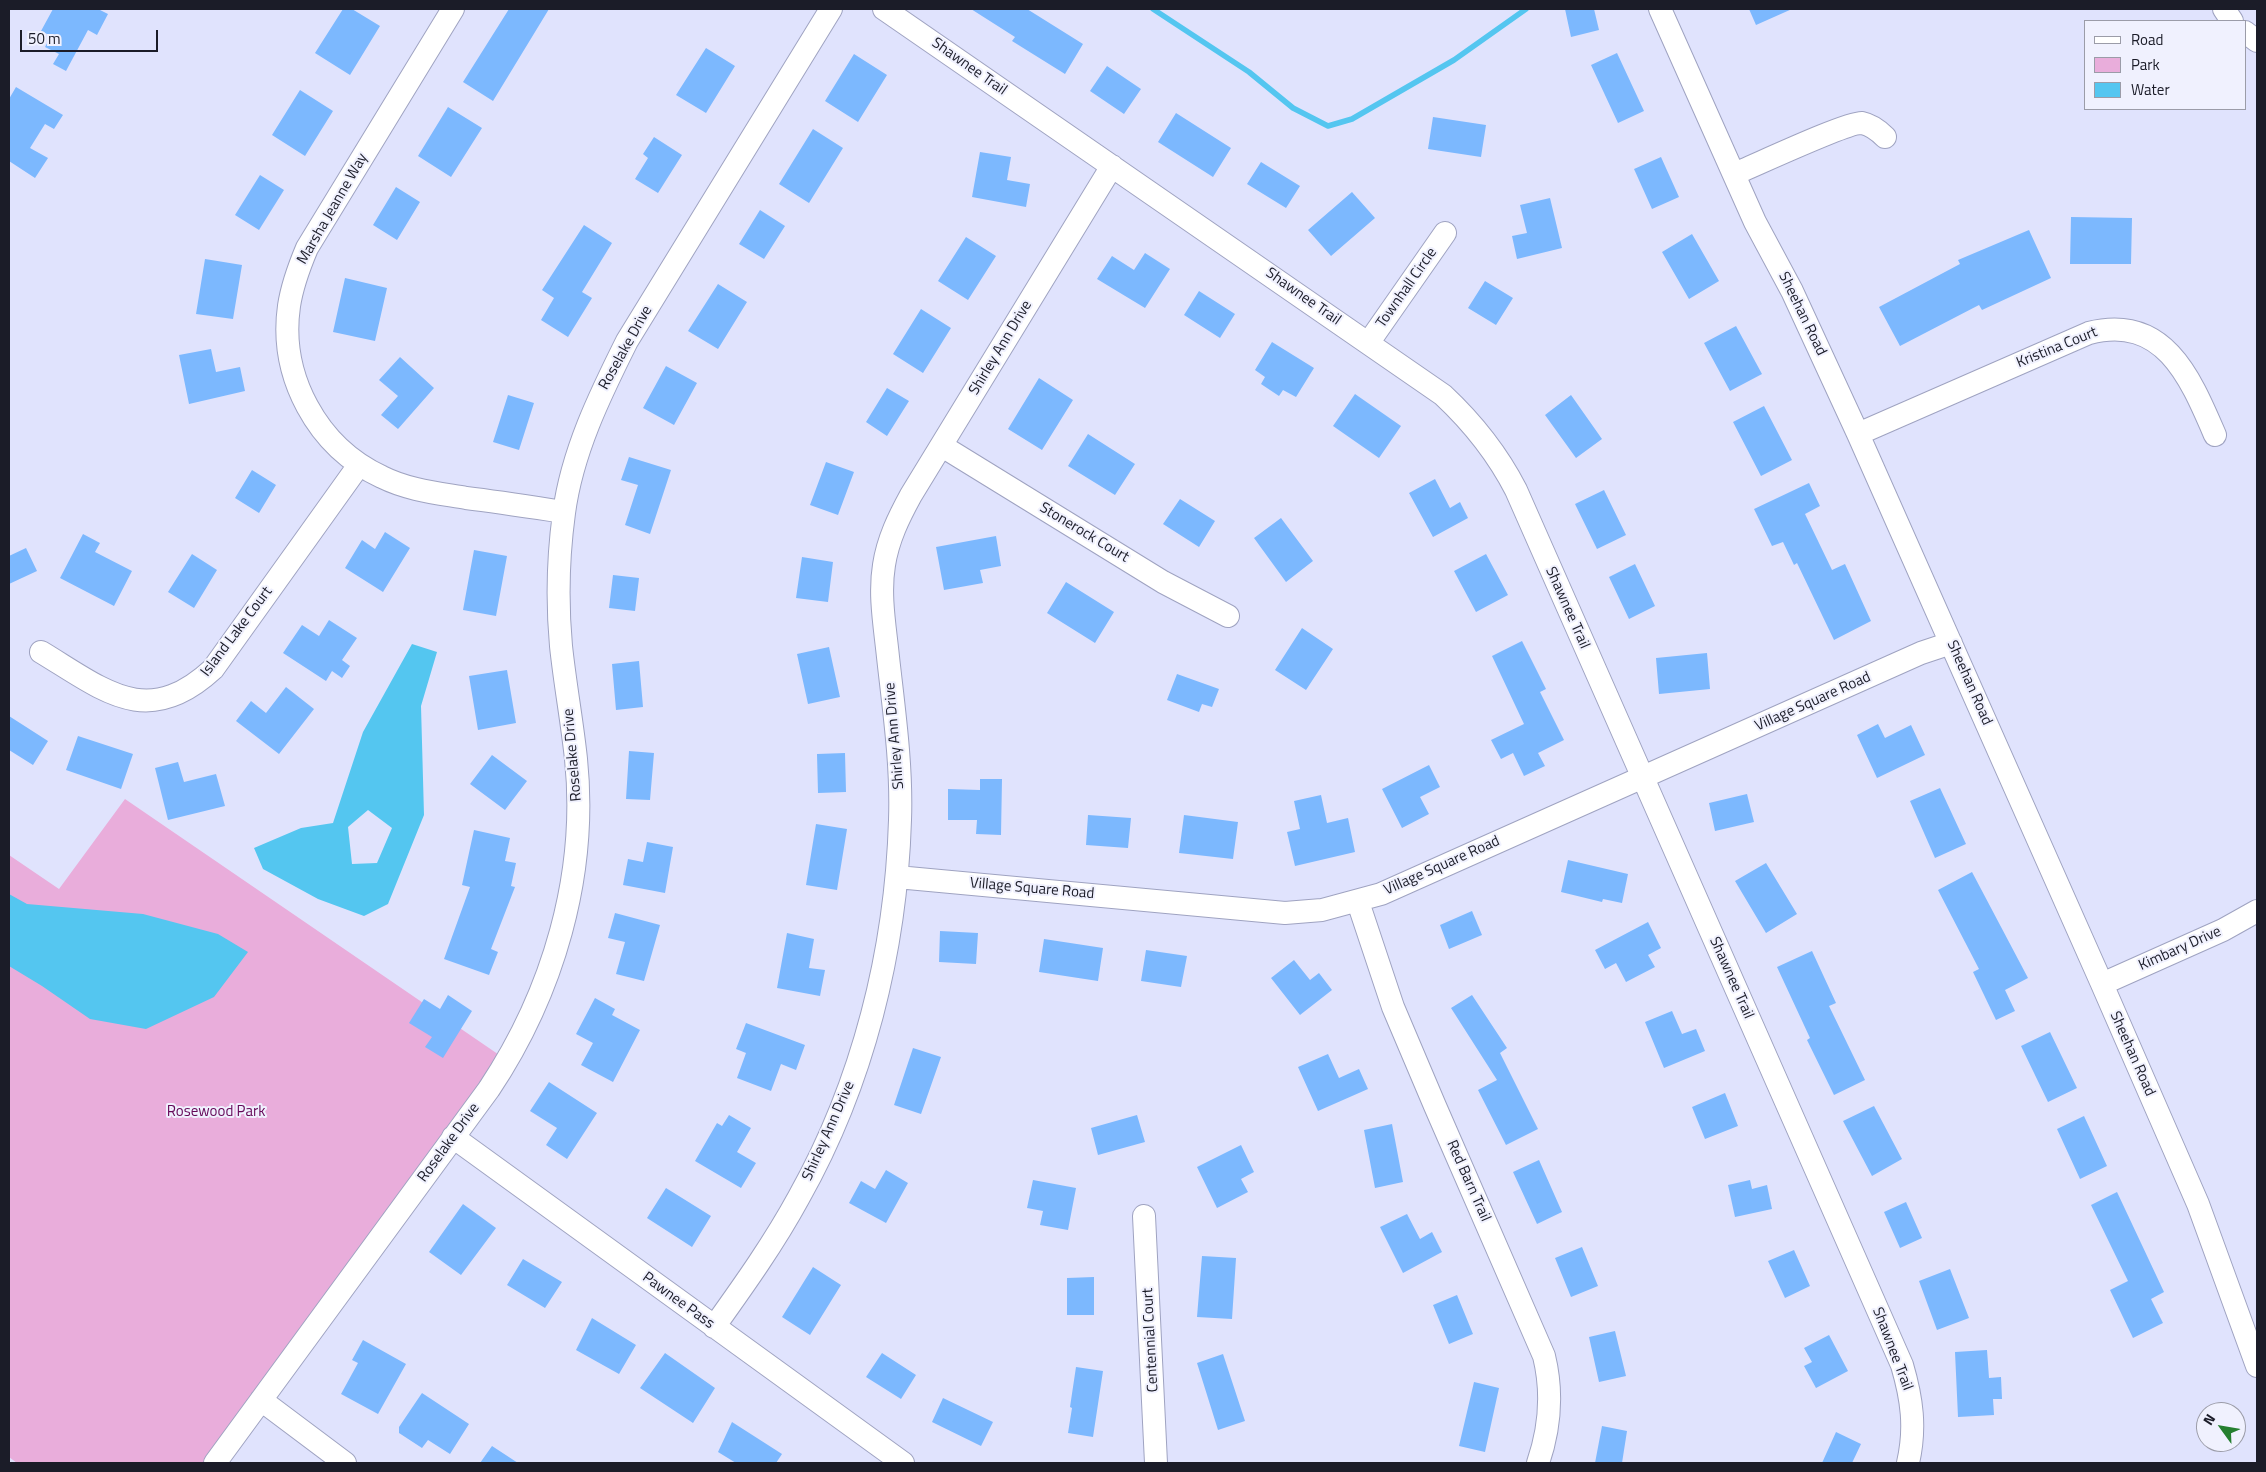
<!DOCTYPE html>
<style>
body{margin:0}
#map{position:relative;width:2266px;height:1472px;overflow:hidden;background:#e0e3fd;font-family:"Titillium Web",sans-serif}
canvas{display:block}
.frame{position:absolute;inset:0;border:10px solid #1b1c28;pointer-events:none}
.legend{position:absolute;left:2084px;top:20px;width:162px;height:90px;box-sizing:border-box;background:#f0f1fe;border:1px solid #9b9ca8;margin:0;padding:6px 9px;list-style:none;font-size:15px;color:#1b1c28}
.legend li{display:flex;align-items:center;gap:10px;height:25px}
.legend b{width:25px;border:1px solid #9b9ca8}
.north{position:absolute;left:2196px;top:1402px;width:50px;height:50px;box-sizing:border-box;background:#f0f1fe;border:1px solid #9b9ca8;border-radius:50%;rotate:302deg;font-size:14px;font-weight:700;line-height:20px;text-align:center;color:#1b1c28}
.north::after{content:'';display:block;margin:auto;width:18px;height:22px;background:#257f2f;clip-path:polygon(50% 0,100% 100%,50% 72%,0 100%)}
.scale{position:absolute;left:20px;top:30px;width:138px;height:22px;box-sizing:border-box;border:2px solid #1b1c28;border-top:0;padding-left:6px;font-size:15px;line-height:18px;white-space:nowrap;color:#1b1c28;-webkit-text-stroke:4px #f0f1fe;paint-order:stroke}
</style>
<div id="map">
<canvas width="2266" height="1472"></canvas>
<div class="frame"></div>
<ul class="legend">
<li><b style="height:6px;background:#fff"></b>Road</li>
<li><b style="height:14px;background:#e9addb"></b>Park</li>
<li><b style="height:14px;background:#54c6f0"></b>Water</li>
</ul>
<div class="north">N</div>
<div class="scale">50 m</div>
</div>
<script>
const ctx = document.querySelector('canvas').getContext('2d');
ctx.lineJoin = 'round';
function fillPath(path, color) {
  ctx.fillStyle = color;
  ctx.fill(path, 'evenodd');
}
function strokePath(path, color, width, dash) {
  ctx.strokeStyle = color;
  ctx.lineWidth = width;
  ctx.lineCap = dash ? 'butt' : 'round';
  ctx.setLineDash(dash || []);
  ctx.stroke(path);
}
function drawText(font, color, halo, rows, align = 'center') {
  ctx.font = font + ' "Titillium Web",sans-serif';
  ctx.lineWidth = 4;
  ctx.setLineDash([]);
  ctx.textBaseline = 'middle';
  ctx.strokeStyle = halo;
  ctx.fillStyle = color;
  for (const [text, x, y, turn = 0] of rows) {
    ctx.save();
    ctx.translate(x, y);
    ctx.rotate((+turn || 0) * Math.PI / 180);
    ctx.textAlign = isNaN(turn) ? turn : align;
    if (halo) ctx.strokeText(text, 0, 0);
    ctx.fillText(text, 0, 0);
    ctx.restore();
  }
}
const green = new Path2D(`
 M 125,799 L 508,1061 L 215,1463 L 17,1463 L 9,1457 L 9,855 L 59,889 Z`);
const water = new Path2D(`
 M 412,644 L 437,652 L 421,706 L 424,815 L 388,904 L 364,916 L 318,899 L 263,869 L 254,848 L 301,828 L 333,823 L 363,732 ZM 368,810 L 392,828 L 377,863 L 352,864 L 348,827 Z
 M 9,894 L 27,904 L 143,914 L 218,934 L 248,952 L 214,997 L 146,1029 L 90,1019 L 42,986 L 9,966 Z`);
const stream = new Path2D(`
 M 1153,9 L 1249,72 L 1293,108 L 1328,126 L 1352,119 L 1454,60 L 1526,9`);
const building = new Path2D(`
 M 53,9 L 98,9 L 108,14 L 97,35 L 88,30 L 66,71 L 53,64 L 59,54 L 45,47 L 51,36 L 41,31 Z
 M 343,9 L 352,9 L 380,26 L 350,75 L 315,53 Z
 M 509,9 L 549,9 L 493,101 L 463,82 Z
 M 971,9 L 1027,9 L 1083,44 L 1065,74 L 1012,41 L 1015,37 Z
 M 1565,9 L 1594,9 L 1599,30 L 1571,37 Z
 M 1749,9 L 1792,9 L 1756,25 Z
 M 706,48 L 735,66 L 706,113 L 676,95 Z
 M 1617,53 L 1644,111 L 1618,123 L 1591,65 Z
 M 854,54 L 887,75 L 858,122 L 825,101 Z
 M 1107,66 L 1141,89 L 1124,114 L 1090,91 Z
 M 16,87 L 63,115 L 54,129 L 45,124 L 30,148 L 48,158 L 35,178 L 9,161 L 9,99 Z
 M 300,90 L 333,111 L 305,156 L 272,135 Z
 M 448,107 L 482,128 L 451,177 L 418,156 Z
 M 1176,113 L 1231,148 L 1213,177 L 1158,142 Z
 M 1433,117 L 1486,125 L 1481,157 L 1428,149 Z
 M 813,129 L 843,148 L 809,203 L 779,184 Z
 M 654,137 L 682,155 L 658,193 L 635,179 L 648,158 L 643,154 Z
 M 980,152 L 1011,157 L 1007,180 L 1030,184 L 1026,207 L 972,197 Z
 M 1661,157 L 1679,197 L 1652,209 L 1634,169 Z
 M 1261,162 L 1300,186 L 1286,208 L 1247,184 Z
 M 260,175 L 284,190 L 259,230 L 235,215 Z
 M 396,187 L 420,202 L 397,240 L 373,225 Z
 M 1352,192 L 1375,218 L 1331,256 L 1308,230 Z
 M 1550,198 L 1562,248 L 1517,259 L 1512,236 L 1527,233 L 1520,205 Z
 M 760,210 L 785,226 L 764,259 L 739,244 Z
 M 2071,217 L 2132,218 L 2131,264 L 2070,264 Z
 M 584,225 L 612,243 L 582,292 L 592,298 L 568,337 L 541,320 L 554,298 L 542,290 Z
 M 2029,230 L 2051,278 L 1982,310 L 1979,305 L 1900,346 L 1879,307 L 1960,264 L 1958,260 Z
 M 1692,234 L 1719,281 L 1689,299 L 1662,252 Z
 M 966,237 L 996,256 L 968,300 L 938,281 Z
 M 1145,253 L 1170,269 L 1145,308 L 1097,279 L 1112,256 L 1134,270 Z
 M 205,259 L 242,265 L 233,319 L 196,314 Z
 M 345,278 L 387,288 L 375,341 L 333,332 Z
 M 1485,281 L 1513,298 L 1496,325 L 1468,308 Z
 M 718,284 L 747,302 L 718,349 L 688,331 Z
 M 1199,291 L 1235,314 L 1220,338 L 1184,315 Z
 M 921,309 L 951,328 L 923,373 L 893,354 Z
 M 1736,326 L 1762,374 L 1730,391 L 1704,343 Z
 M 1272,342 L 1314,368 L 1296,397 L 1283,390 L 1279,396 L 1261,384 L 1265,377 L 1255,370 Z
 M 211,349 L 216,372 L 240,367 L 245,391 L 189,404 L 179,355 Z
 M 400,357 L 434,388 L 398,429 L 381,415 L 398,396 L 379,380 Z
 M 666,366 L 697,383 L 674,425 L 643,408 Z
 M 1039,378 L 1073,400 L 1042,450 L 1008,429 Z
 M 887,388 L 909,401 L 887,436 L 866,422 Z
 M 1355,394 L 1401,426 L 1379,458 L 1333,426 Z
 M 508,395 L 534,403 L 519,450 L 493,442 Z
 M 1571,395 L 1602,439 L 1576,458 L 1545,415 Z
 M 1764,406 L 1792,460 L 1761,476 L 1733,422 Z
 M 1088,434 L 1135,464 L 1115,495 L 1068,466 Z
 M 629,457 L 671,470 L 650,534 L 625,525 L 638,485 L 621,480 Z
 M 826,462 L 854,472 L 838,515 L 810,505 Z
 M 252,470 L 276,485 L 259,513 L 235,498 Z
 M 1435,479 L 1450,508 L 1460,502 L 1468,518 L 1433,537 L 1409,493 Z
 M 1809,483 L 1820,506 L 1805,514 L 1832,570 L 1845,564 L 1871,621 L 1834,640 L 1797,563 L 1794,565 L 1783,542 L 1772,546 L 1754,509 Z
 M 1604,490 L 1626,535 L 1597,549 L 1575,504 Z
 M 1180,499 L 1215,521 L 1199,547 L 1163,524 Z
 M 1281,518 L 1313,561 L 1286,582 L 1254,538 Z
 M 385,532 L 410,548 L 383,592 L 345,568 L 362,540 L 375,549 Z
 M 83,534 L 100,543 L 95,552 L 132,571 L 114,606 L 60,578 Z
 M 996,536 L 1001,566 L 980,570 L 983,583 L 944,590 L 936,547 Z
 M 26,548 L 37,571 L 9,584 L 9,556 Z
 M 474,550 L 507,556 L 496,616 L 463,610 Z
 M 192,554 L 217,570 L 194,608 L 168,592 Z
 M 1486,554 L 1508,595 L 1476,612 L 1454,571 Z
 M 802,557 L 833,562 L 828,602 L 796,598 Z
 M 1635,564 L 1655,606 L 1629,619 L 1609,577 Z
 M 613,575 L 639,578 L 635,611 L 609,608 Z
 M 1066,582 L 1114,612 L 1095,643 L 1047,613 Z
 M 329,620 L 357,638 L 342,660 L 350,666 L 342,678 L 332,671 L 326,681 L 283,653 L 302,625 L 319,636 Z
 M 1302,628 L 1333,649 L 1306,690 L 1275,670 Z
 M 1522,641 L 1546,689 L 1540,692 L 1564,740 L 1538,753 L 1545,766 L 1524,776 L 1513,753 L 1501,759 L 1491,740 L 1524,724 L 1492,656 Z
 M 829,647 L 840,697 L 808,704 L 797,654 Z
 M 1707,653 L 1710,689 L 1659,694 L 1656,658 Z
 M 639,661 L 643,707 L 616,710 L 612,664 Z
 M 507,670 L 516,723 L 478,730 L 469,676 Z
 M 1177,674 L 1219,689 L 1212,707 L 1202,704 L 1199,712 L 1167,700 Z
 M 286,687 L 314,709 L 279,754 L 236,721 L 251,701 L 266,713 Z
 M 9,716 L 48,741 L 33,765 L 9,750 Z
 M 1878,724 L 1885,738 L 1911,725 L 1925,755 L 1877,778 L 1857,735 Z
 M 78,736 L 133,754 L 121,789 L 66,770 Z
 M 629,751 L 654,753 L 650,800 L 626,799 Z
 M 845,753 L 846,792 L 818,793 L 817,754 Z
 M 492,755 L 527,781 L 505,810 L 470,784 Z
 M 178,762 L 184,782 L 216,774 L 225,806 L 168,820 L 155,768 Z
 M 1429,765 L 1440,787 L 1420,797 L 1429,814 L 1402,828 L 1382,789 Z
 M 980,779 L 1002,779 L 1001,835 L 976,834 L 977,820 L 948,820 L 948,789 L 980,790 Z
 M 1940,788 L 1966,844 L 1935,858 L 1910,801 Z
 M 1747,794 L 1754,822 L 1715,831 L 1709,803 Z
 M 1321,795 L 1327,823 L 1348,818 L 1355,852 L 1295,866 L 1287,832 L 1300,829 L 1294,801 Z
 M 1088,815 L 1131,818 L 1128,848 L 1086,845 Z
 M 1184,815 L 1238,822 L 1233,859 L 1179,853 Z
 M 816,824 L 847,829 L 837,890 L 806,885 Z
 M 474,830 L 510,838 L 505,861 L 516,863 L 511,886 L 515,887 L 491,949 L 498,952 L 489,975 L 444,959 L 470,887 L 462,885 Z
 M 647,842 L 673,847 L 665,893 L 623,885 L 628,859 L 643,862 Z
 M 1568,860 L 1628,874 L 1622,903 L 1603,899 L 1602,902 L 1561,892 Z
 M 1766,863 L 1797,914 L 1766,933 L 1735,881 Z
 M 1972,872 L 2028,978 L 2005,990 L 2015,1011 L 1996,1020 L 1973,972 L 1979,969 L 1938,890 Z
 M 1472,911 L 1482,935 L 1449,949 L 1440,925 Z
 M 615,913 L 660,925 L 644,981 L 616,974 L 625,942 L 608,938 Z
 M 1648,922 L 1661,948 L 1648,955 L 1655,967 L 1626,982 L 1616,963 L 1605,969 L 1595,950 Z
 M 940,931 L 978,933 L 976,964 L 939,962 Z
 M 787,933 L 814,939 L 809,968 L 825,970 L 820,996 L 777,988 Z
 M 1044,939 L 1103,948 L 1098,981 L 1039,972 Z
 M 1146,950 L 1187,956 L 1181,987 L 1141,981 Z
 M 1812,951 L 1836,1003 L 1829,1006 L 1865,1080 L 1834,1095 L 1807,1040 L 1810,1038 L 1777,967 Z
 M 1294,960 L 1310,980 L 1319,973 L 1332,990 L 1300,1015 L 1271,978 Z
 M 448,995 L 472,1011 L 443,1058 L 425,1047 L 432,1037 L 409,1023 L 424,999 L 440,1009 Z
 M 1472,995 L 1507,1048 L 1500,1053 L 1538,1129 L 1506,1145 L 1478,1090 L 1497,1080 L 1451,1008 Z
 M 595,998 L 615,1009 L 612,1015 L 640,1030 L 613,1082 L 581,1065 L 593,1043 L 576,1034 Z
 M 1672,1011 L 1682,1034 L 1696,1029 L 1705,1051 L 1664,1068 L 1645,1022 Z
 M 746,1023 L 805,1045 L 796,1070 L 781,1064 L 771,1091 L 737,1078 L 746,1053 L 736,1049 Z
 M 2050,1032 L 2077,1088 L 2048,1102 L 2021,1046 Z
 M 913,1048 L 941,1057 L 921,1114 L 894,1105 Z
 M 1328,1054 L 1339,1078 L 1359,1069 L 1368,1089 L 1318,1111 L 1298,1067 Z
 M 549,1082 L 597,1113 L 567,1159 L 546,1145 L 557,1128 L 530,1111 Z
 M 1725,1093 L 1738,1126 L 1705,1139 L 1692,1107 Z
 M 1874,1106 L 1902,1159 L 1872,1176 L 1843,1121 Z
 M 729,1115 L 751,1128 L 737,1152 L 756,1163 L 741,1188 L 695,1161 L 717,1123 L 722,1126 Z
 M 1137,1115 L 1145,1142 L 1098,1155 L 1091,1128 Z
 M 2084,1116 L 2107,1166 L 2080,1179 L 2057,1129 Z
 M 1392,1124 L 1403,1182 L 1375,1188 L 1364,1130 Z
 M 1241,1145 L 1254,1172 L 1241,1179 L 1248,1192 L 1217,1208 L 1197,1167 Z
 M 1539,1160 L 1562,1212 L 1537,1224 L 1513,1172 Z
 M 886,1170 L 908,1183 L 886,1223 L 849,1203 L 861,1181 L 875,1189 Z
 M 1033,1180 L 1076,1188 L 1068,1230 L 1040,1225 L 1043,1211 L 1027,1208 Z
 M 1750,1180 L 1752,1189 L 1767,1185 L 1772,1209 L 1735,1217 L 1728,1185 Z
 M 666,1188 L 711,1216 L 692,1247 L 647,1218 Z
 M 2117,1192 L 2164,1292 L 2151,1299 L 2163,1323 L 2133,1338 L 2110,1290 L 2128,1281 L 2091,1205 Z
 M 1906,1202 L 1922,1238 L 1900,1248 L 1884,1212 Z
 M 463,1204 L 496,1228 L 461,1275 L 429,1252 Z
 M 1407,1214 L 1420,1239 L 1432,1232 L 1442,1252 L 1403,1273 L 1380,1227 Z
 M 1582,1247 L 1598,1286 L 1571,1297 L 1555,1258 Z
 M 1794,1250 L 1810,1286 L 1785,1298 L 1768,1261 Z
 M 1202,1256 L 1236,1258 L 1232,1319 L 1197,1317 Z
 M 523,1259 L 562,1282 L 545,1308 L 507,1285 Z
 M 813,1267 L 841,1285 L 810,1335 L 782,1317 Z
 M 1950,1269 L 1969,1318 L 1937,1330 L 1919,1281 Z
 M 1094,1277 L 1094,1315 L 1067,1315 L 1067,1278 Z
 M 1457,1295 L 1473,1334 L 1449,1344 L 1433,1305 Z
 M 592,1318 L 636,1345 L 619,1374 L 576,1350 Z
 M 1615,1331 L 1626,1376 L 1599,1382 L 1589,1337 Z
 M 1829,1335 L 1848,1371 L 1816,1388 L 1804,1366 L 1812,1362 L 1804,1348 Z
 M 363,1340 L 406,1364 L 378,1414 L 341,1394 L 358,1363 L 352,1360 Z
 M 1987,1350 L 1989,1378 L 2001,1377 L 2002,1399 L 1993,1399 L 1994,1415 L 1958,1417 L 1955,1352 Z
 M 665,1353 L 715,1388 L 693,1423 L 640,1388 Z
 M 882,1353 L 916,1375 L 901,1399 L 866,1377 Z
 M 1223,1354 L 1245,1421 L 1218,1430 L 1197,1363 Z
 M 1076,1367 L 1103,1371 L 1093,1437 L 1068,1433 L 1072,1408 L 1070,1407 Z
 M 1474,1382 L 1499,1388 L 1485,1452 L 1459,1446 Z
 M 422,1393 L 469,1424 L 450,1454 L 428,1440 L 422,1448 L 399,1433 L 399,1427 Z
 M 943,1398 L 993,1422 L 981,1446 L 932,1422 Z
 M 732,1422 L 782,1454 L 776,1463 L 736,1463 L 718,1452 Z
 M 1602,1426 L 1627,1431 L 1622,1463 L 1595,1463 Z
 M 1836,1432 L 1861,1444 L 1852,1463 L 1822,1463 Z
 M 492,1446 L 518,1463 L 480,1463 Z`);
const minor = new Path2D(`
 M 453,9 L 307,248 C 299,267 292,286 289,306 C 279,376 317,447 382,477 C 408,490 437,493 466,498 C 499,502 531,507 564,512
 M 884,9 L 1443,395 C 1474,424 1497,453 1516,490 L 1902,1365 C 1912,1399 1916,1428 1908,1463
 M 1660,9 L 1755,222 L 1792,291 L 1858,434 L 2102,984 L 2198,1204 L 2257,1366
 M 2224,9 L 2232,21
 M 2245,32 L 2257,41
 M 1734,174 C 1754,166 1847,122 1862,123 C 1872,125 1879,131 1885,137
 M 1369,342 L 1445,233
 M 1858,434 L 2089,333 C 2164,314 2190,377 2215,435
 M 942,446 L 1163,582 L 1228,616
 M 41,652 C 104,690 147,730 213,669 L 359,465
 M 897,877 L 1285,913 L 1322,910 L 1381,894 L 1921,653 L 1951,643
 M 1358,902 L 1393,1007 L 1435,1106 L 1544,1356 C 1553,1393 1550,1428 1538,1463
 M 2102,984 L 2223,930 L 2257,911
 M 453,1137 L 903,1463
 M 1144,1216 L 1156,1463
 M 714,1327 C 744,1285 774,1243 799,1197 C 863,1083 896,951 900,820 C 902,766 894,711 888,657 C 885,627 879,595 884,565 C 888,539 899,517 911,495 L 1112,166
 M 261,1400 L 345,1463
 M 215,1463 L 489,1089 C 553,993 588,875 576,759 C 572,721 565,684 561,646 C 557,602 558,557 564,513 C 572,452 600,395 627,341 L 831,9`);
const streetNames = [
 ["Shawnee Trail",969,67,35],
 ["Marsha Jeanne Way",333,209,-60],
 ["Townhall Circle",1407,288,-55],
 ["Shawnee Trail",1303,297,35],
 ["Sheehan Road",1802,314,64],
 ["Roselake Drive",626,348,-61],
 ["Shirley Ann Drive",1001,348,-59],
 ["Kristina Court",2057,348,-22],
 ["Stonerock Court",1084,533,31],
 ["Shawnee Trail",1567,608,66],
 ["Island Lake Court",237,632,-53],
 ["Sheehan Road",1969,683,66],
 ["Village Square Road",1813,702,-24],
 ["Shirley Ann Drive",895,736,-95],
 ["Roselake Drive",573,755,-95],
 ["Village Square Road",1442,866,-24],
 ["Village Square Road",1032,889,5],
 ["Kimbary Drive",2180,949,-24],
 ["Shawnee Trail",1731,978,66],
 ["Sheehan Road",2132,1054,66],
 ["Shirley Ann Drive",829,1131,-66],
 ["Roselake Drive",449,1143,-54],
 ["Red Barn Trail",1468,1181,66],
 ["Pawnee Pass",678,1301,36],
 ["Centennial Court",1151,1340,-93],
 ["Shawnee Trail",1892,1349,69]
];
const parkNames = [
 ["Rosewood Park",216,1112]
];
fillPath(green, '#e9addb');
fillPath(water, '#54c6f0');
strokePath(stream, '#54c6f0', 5.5);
fillPath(building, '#7cb8fe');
strokePath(minor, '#9fa3c1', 24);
strokePath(minor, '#fff', 22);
drawText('15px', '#1b1c28', '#f0f1fe', streetNames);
drawText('15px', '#650858', '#f0f1fe', parkNames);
</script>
